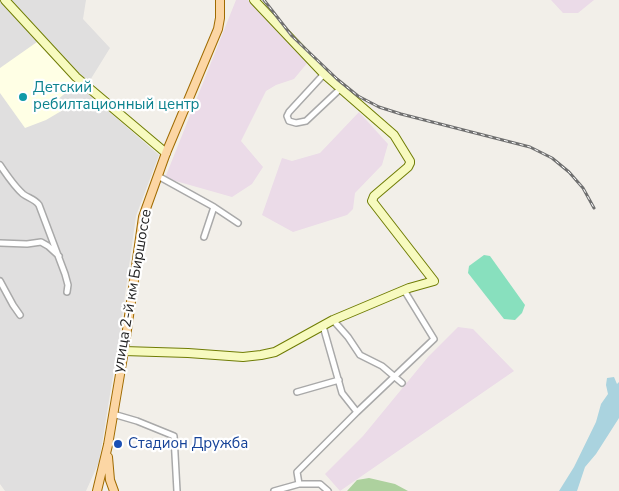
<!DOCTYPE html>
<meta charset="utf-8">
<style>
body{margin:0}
canvas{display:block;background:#f2efe9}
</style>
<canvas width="619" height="491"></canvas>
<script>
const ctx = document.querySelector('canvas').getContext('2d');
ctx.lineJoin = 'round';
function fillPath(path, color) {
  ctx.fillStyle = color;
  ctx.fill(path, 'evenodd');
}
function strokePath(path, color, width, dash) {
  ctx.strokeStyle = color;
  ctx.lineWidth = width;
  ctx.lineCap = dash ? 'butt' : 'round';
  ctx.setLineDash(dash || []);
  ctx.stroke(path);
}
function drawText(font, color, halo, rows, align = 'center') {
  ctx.font = font + ' "Nunito Sans",sans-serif';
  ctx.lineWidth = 4.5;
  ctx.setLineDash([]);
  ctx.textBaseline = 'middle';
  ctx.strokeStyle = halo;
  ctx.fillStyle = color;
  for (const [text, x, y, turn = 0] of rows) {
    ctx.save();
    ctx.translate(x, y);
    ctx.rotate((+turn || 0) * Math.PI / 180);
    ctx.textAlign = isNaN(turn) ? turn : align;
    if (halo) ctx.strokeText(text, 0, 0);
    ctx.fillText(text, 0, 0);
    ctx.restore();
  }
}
const residential = new Path2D(`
 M 0,0 L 86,0 L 83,19 L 110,48 L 84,90 L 159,155 L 136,216 L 119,339 L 99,462 L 86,491 L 5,491 L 0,484 Z`);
const industrial = new Path2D(`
 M 236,0 L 248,0 L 308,62 L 294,79 L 276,85 L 266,91 L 241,141 L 263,167 L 252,184 L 232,197 L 165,178 Z
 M 551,0 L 594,0 L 578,13 L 563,13 Z
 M 359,112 L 388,144 L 382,165 L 355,193 L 353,209 L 347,215 L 293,232 L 262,215 L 282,158 L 292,161 L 320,153 Z
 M 458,327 L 473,329 L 514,371 L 340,491 L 325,474 L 363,436 L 428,357 Z`);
const education = new Path2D(`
 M 37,42 L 76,84 L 56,101 L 63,110 L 46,120 L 25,128 L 0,93 L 0,68 Z`);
const forest = new Path2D(`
 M 369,478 L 395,484 L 408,491 L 347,491 L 357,480 Z`);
const pitch = new Path2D(`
 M 484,255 L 490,256 L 525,305 L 522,313 L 515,320 L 504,319 L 468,273 L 469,266 Z`);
const water = new Path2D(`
 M 614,377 L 617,384 L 619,382 L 619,418 L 596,454 L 585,467 L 577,491 L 559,491 L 574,467 L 596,422 L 601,404 L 608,394 L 606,385 L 607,378 Z`);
const street = new Path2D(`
 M 324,74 L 289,112 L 287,116 L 289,121 L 296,123 L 306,121 L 340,89
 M 0,165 C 6,174 15,187 23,194 C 28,198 35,199 39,205 L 65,274 L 68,285 L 67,292
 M 158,176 L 214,207 L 204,237
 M 214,207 L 238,223
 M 0,243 L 27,244 L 41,242 L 48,246 L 59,256
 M 0,281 L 13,305 L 20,315
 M 333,320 L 348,337 L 360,355 L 382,366 L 402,383
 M 323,326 L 342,393 L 357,412
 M 297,392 L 339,380
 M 113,414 L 137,421 L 174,436 L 177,491
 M 299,484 L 297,472 L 357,412 L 434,339 L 404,290
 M 274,491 L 299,484 L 320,484 L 328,491`);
const secondary = new Path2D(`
 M 5,0 L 76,77 L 166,153
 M 124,351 L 188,353 L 243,357 L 261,355 L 275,352 L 333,320 L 409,288 L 434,281 L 372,201 L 374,196 L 408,167 L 410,163 L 410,161 L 394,135 L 324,74 L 254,0`);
const primary = new Path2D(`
 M 108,457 L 110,480 L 114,491
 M 97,491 L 108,445 L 124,351 L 143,217 L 166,153 L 218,29 L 220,18 L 220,0`);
const rail = new Path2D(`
 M 264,0 L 292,36 L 337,79 L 358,96 L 379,107 L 401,114 L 530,147 L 552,158 L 569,172 L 583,188 L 594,208`);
const markers = [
 [23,97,5,"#0f9aa8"],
 [118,444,5,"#1a4fb4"]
];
const cultureNames = [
 ["Детский",33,88],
 ["ребилтационный центр",33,105]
];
const streetNames = [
 ["улица 2-й км Биршоссе",133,291,-80]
];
const transitNames = [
 ["Стадион Дружба",128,444]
];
fillPath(residential, '#e0dfdf');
fillPath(industrial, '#ebdbe8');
fillPath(education, '#ffffe5');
fillPath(forest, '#add19e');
fillPath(pitch, '#88e0be');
fillPath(water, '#aad3df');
strokePath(street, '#a9a9a9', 8);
strokePath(secondary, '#707d05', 10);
strokePath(primary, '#a06b00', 10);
strokePath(street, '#fff', 5);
strokePath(secondary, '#f7fabf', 8);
strokePath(primary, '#fcd6a4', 8);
strokePath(rail, '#707070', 3);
strokePath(rail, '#fff', 1, [4]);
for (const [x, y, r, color] of markers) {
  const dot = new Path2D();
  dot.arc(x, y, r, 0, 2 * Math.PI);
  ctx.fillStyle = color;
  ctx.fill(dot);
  strokePath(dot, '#fff', 2);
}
drawText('15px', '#0d838f', '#fff', cultureNames, 'left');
drawText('15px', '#222', '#fff', streetNames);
drawText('15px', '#164399', '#fff', transitNames, 'left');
</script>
